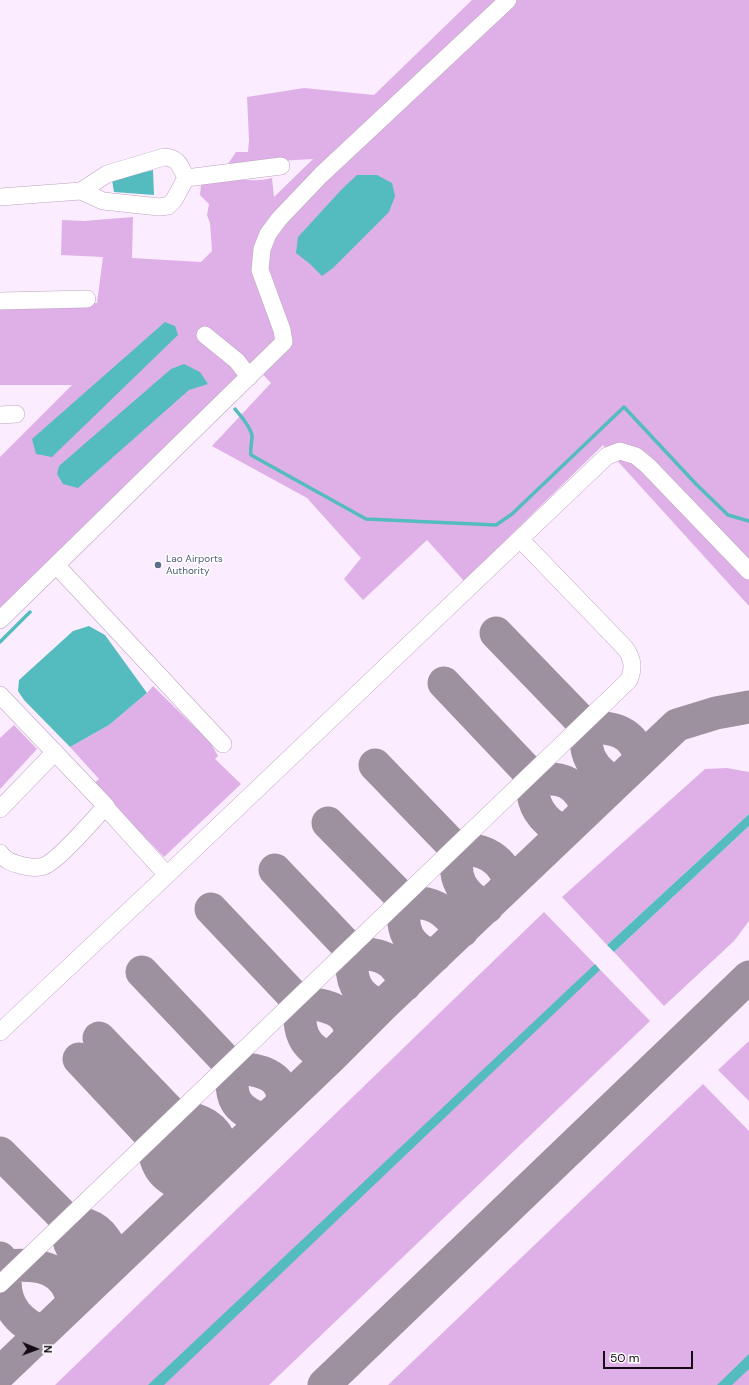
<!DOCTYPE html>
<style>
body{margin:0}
#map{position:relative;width:749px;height:1385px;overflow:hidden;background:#fcecff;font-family:"DM Sans",sans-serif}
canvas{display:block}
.north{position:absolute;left:16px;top:1329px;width:40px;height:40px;-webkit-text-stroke:3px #fff;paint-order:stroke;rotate:91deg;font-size:11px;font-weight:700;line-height:16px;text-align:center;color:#130a14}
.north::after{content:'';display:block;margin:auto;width:14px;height:18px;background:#130a14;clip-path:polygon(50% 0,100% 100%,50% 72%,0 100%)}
.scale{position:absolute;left:603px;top:1351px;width:90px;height:18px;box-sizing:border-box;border:2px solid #130a14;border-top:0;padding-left:5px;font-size:12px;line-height:14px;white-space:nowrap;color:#130a14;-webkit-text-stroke:3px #fff;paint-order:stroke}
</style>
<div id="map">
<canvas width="749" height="1385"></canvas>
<div class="north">N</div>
<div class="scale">50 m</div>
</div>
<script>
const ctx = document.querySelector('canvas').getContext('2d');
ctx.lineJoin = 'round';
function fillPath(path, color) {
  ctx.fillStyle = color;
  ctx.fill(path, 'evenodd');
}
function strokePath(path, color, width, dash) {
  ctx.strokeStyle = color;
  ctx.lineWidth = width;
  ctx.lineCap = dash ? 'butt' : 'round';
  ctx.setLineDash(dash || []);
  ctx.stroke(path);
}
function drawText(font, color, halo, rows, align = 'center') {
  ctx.font = font + ' "DM Sans",sans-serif';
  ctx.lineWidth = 3;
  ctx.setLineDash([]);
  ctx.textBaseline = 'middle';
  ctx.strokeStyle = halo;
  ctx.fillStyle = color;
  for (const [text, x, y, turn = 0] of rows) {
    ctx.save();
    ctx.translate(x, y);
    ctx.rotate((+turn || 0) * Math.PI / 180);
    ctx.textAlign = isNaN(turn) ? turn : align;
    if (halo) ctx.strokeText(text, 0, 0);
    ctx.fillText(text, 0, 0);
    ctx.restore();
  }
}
const green = new Path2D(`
 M 472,0 L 749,0 L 749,606 L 603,445 L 464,581 L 427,540 L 363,600 L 344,579 L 361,558 L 307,498 L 212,446 L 271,383 L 254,365 L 0,616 L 0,457 L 72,385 L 0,385 L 0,308 L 97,303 L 103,257 L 61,255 L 62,220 L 84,221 L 133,217 L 132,258 L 201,262 L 212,251 L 210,223 L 207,215 L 209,204 L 200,195 L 201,185 C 215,181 230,180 244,180 C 255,180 261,181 272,178 L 274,197 L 313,159 L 228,164 L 236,152 L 248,152 L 249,140 L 247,97 L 304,88 L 374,95 Z
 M 153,686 L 210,742 L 218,756 L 215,759 L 241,784 L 164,857 L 93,784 L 99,779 L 70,747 L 109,725 L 147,693 Z
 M 14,725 L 37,749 L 0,789 L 0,738 Z
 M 727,768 L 749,772 L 749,814 L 607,945 L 562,897 L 705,769 Z
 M 749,826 L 749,921 L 734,941 L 664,1006 L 614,952 Z
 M 544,912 L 650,1021 L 269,1385 L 55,1385 Z
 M 749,1041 L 749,1101 L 718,1070 Z
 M 703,1084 L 749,1131 L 749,1385 L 388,1385 Z`);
const water = new Path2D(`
 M 153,170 L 154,195 L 114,192 L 112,180 Z
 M 357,175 L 377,175 L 392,183 L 395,196 L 389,212 L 333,268 L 322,276 L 310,264 L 296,253 L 298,237 L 342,189 Z
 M 165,322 L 175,326 L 178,335 L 52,457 L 36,454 L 32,439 Z
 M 184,364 L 200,372 L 208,384 L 189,390 L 78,488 L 63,484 L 57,474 L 59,466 L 171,369 Z
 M 89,626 L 105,635 L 147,693 L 109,725 L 70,747 L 24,700 L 18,691 L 19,680 L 73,631 Z
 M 749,814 L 749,826 L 614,952 L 607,945 Z
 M 595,964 L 600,970 L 164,1385 L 148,1385 Z
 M 749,1354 L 749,1369 L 732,1385 L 717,1385 Z`);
const stream = new Path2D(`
 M 235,409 C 241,416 251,427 252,436 C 252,443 250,448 251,455 L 366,519 L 496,525 L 512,514 L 624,407 L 696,484 L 728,515 L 749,521
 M 0,642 L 30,612`);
const taxiway = new Path2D(`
 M 496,633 L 587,727 C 583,754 592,770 616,783
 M 444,683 L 535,779 C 528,803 543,822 564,832
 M 587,727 C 614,727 633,731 641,759
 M 375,765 L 458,851 C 452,878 462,896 487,907
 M 535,779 C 563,776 577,783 588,809
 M 328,823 L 406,902 C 399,928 408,949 435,956
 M 458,851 C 483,846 504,860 510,884
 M 275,870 L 353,952
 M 406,902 C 435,901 444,910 462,931
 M 211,909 L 300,1003 C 298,1030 302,1048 330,1058
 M 142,972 L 233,1068 C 229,1098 235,1110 264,1120
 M 300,1003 C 315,1004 335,1005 345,1018 C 349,1023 350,1030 353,1035
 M 382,1006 C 355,997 349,979 353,952 C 379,954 396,957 405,985
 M 99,1038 L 175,1117 C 178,1142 189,1163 216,1166
 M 79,1059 L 154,1139 C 153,1169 166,1180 192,1189
 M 233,1068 C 257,1069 284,1073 283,1102
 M 175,1117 C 192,1117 211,1122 219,1139 C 222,1144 224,1151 226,1157
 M 0,1153 L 69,1222 C 63,1247 82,1266 104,1273
 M 69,1222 C 100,1223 104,1238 118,1260
 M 0,1258 L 7,1266 C 0,1297 13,1321 43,1332
 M 7,1266 C 38,1263 67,1267 73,1303
 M 0,1373 L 330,1058 L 382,1006 L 677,725 L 716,713 L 749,707
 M 324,1385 L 749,977`);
const minor = new Path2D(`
 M 186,178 L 281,166
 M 0,197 L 81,191 L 103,201 L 159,207 L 168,206 L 174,200 L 186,178 C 180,166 179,158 164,157 L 107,174 L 81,191
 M 0,301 L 87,299
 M 205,335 L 237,361 L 249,377
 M 0,415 L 16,414
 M 56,565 L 223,744
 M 0,620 L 284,342 L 282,330 L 260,270 L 262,249 L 268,234 L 279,219 L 321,175 L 508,0
 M 0,695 L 106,806 C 94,819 58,861 44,866 C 36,869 28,867 20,865 C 10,862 6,861 0,853
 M 106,806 L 109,811 L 167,875
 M 0,809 L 55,752
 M 0,1032 L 167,875 L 607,456 L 620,451 L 636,456 L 648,466 L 749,571
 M 0,1284 L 629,680 C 634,668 633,659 625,648 L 520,539`);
const markers = [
 [158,565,4,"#5c6f8a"]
];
const serviceNames = [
 ["Lao Airports",166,559],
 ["Authority",166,571]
];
fillPath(green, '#deb0e7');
fillPath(water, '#54bcbe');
strokePath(stream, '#54bcbe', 3.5);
strokePath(taxiway, '#9d909f', 33);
strokePath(minor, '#bca3c0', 18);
strokePath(minor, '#fff', 17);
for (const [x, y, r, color] of markers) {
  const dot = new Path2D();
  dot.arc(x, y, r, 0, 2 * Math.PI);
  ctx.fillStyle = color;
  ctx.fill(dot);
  strokePath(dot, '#fff', 1.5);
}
drawText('10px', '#4e5e75', '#fff', serviceNames, 'left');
</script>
